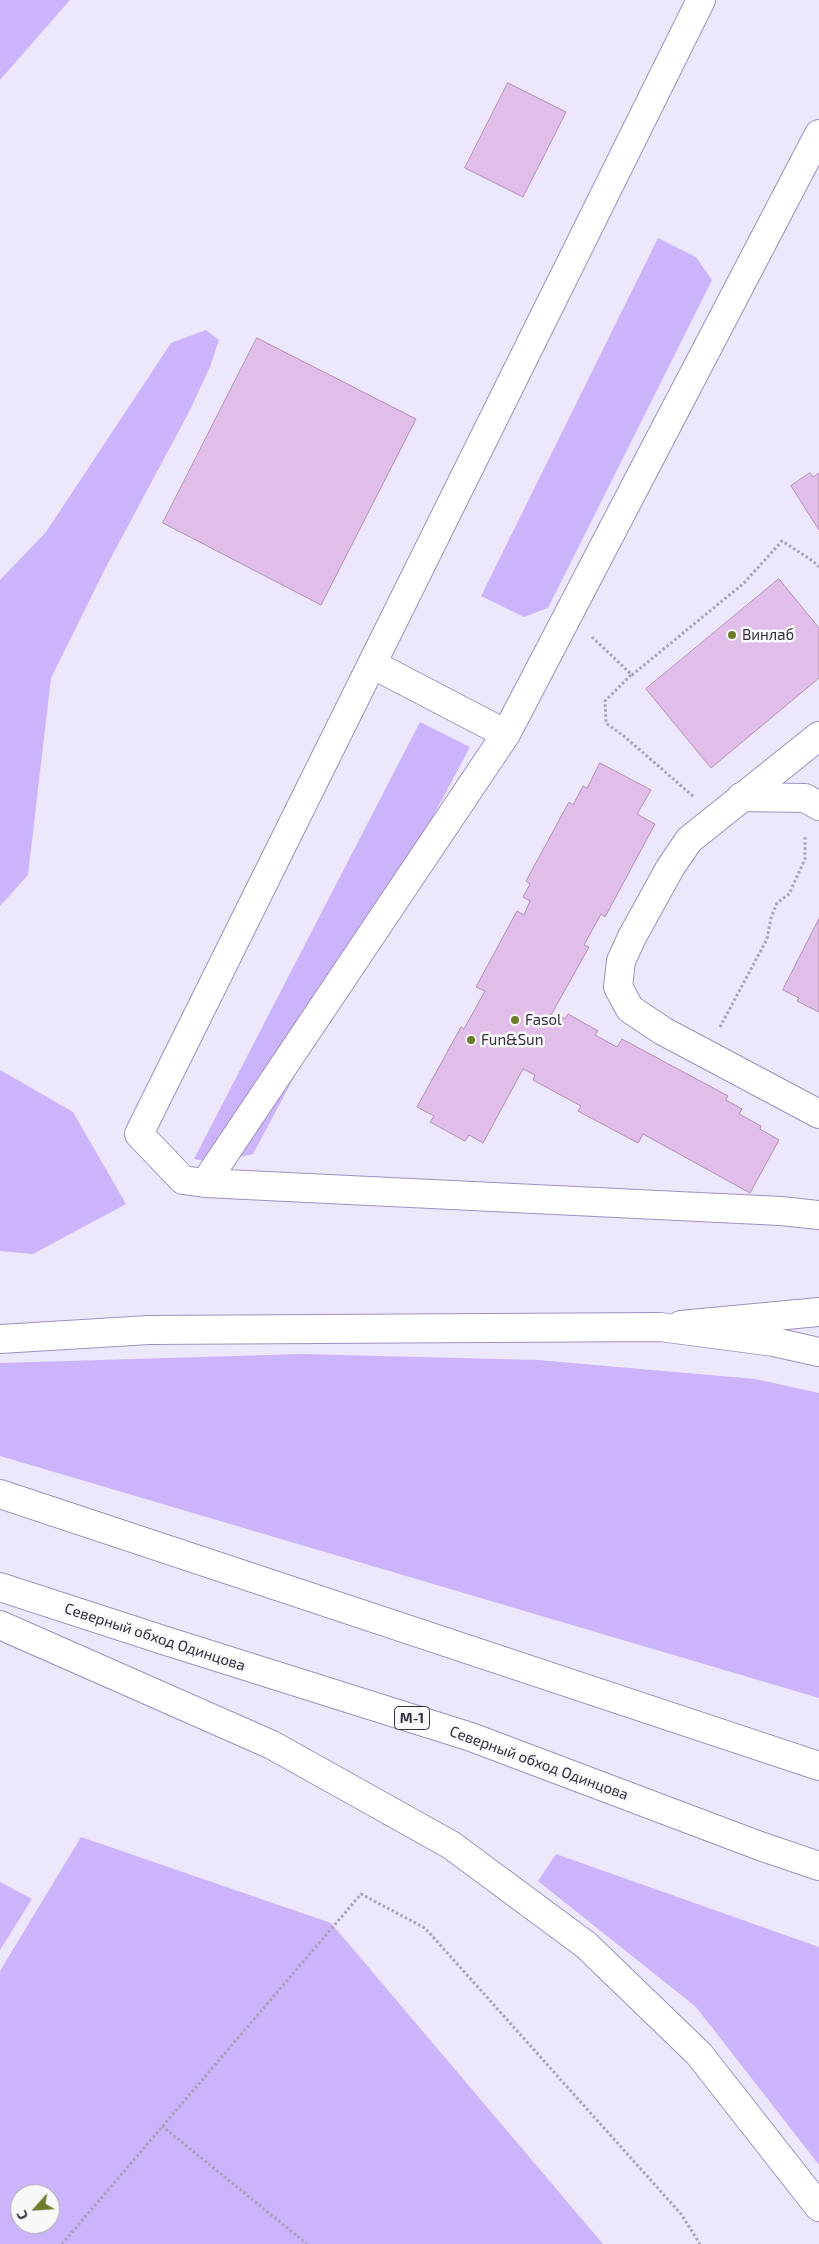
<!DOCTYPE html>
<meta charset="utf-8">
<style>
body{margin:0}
#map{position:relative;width:819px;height:2244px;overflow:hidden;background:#ede7fc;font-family:"Exo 2",sans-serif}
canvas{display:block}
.north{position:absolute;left:10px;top:2184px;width:50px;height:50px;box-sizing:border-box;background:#f8f8f8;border:1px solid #aaa7af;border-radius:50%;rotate:244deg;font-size:14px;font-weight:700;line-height:20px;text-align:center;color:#342d41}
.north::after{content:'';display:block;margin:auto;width:18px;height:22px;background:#6d7c2b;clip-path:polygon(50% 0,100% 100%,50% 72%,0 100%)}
</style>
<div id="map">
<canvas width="819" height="2244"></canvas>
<div class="north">С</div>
</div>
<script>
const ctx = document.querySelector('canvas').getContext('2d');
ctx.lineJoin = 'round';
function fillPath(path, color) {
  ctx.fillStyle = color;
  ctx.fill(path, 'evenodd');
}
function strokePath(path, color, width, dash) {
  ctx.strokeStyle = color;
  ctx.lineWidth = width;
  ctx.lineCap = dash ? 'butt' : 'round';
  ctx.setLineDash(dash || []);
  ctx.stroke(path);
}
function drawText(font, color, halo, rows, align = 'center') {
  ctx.font = font + ' "Exo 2",sans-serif';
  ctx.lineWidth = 5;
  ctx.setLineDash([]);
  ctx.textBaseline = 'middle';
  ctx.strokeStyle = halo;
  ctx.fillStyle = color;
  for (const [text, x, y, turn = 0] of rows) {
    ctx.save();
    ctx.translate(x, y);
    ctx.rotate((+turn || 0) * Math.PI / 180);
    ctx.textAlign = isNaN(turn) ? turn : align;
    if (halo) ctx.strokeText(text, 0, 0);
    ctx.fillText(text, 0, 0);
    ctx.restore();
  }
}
const green = new Path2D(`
 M 0,0 L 70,0 L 0,80 Z
 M 658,238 L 696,257 L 712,280 L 548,608 L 524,617 L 481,596 Z
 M 206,330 L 219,340 L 210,367 L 189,412 L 106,567 L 51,678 L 28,875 L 0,906 L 0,580 L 46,532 L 171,343 Z
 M 420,722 L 470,747 L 253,1154 L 214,1163 L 194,1159 Z
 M 0,1070 L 73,1112 L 126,1204 L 33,1254 L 0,1251 Z
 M 301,1354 L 538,1360 L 755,1379 L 819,1393 L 819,1698 L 0,1456 L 0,1363 Z
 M 81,1837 L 331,1923 L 603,2244 L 0,2244 L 0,1971 ZM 20,2194 L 50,2194 L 50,2224 L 20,2224 Z
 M 556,1854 L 819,1947 L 819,2165 L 696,2007 L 538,1881 Z
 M 0,1882 L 32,1899 L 0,1950 Z`);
const building = new Path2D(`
 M 508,83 L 566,112 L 523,197 L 465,168 Z
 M 257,338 L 416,419 L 321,605 L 163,523 Z
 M 810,473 L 813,477 L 819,473 L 819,530 L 791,486 Z
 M 779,579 L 819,628 L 819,678 L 711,768 L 646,689 Z
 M 600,763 L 651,790 L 637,814 L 655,824 L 605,917 L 601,914 L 584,945 L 589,947 L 551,1015 L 558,1019 L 560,1016 L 565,1019 L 568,1014 L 598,1031 L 595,1035 L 617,1047 L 622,1039 L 728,1096 L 726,1100 L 742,1109 L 739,1114 L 761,1126 L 760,1129 L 779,1140 L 750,1193 L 643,1134 L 638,1143 L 578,1111 L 581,1106 L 533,1080 L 535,1075 L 523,1069 L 483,1143 L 469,1135 L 465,1141 L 430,1122 L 434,1116 L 417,1107 L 461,1027 L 464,1029 L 485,991 L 476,987 L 517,911 L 524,915 L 530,901 L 523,897 L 530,884 L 526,881 L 569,802 L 573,805 L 583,786 L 587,788 Z
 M 819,919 L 819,1012 L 797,1001 L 799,998 L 783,990 Z`);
const path = new Path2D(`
 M 592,637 L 632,675 L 744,583 L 782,541 L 813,561 L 819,567
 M 631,675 L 605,701 L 606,723 L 625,737 L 694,797
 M 720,1027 L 767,939 L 771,918 L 777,903 L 789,894 L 805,859 L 805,835
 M 162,2126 L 307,2244
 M 62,2244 L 361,1894 L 425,1928 L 681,2214 L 700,2244`);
const minor = new Path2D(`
 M 701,0 L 139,1134 L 183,1180 L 205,1183 L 781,1211 L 819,1215
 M 372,664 L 506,734
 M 819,736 L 689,840 L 670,868 L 632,937 L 621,961 L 618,987 L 630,1009 L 663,1031 L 819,1114
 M 741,797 L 805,798 L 819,806
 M 205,1183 L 506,734 L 819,134
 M 681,1325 L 819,1312`);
const major = new Path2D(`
 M 0,1339 L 149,1330 L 660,1327 L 774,1342 L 819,1352
 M 0,1625 L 272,1745 L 451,1845 L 586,1945 L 699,2054 L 819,2207`);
const highway = new Path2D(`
 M 0,1494 L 819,1766
 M 0,1587 L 163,1640 L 471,1737 L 760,1846 L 819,1866`);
const markers = [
 [732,635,5,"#6d7c2b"],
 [515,1020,5,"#6d7c2b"],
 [471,1040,5,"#6d7c2b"]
];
const shields = [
 [412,1718,35]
];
const shieldNames = [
 ["М-1",412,1718]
];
const poiNames = [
 ["Винлаб",742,635],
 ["Fasol",525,1020],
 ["Fun&Sun",481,1040]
];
const streetNames = [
 ["Северный обход Одинцова",155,1637,18],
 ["Северный обход Одинцова",539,1763,20]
];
fillPath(green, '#ccb4fc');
fillPath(building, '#e0bee9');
strokePath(building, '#b190b9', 1);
strokePath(minor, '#9f90bf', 30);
strokePath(major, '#9f90bf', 30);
strokePath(highway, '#9f90bf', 30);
strokePath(path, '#a9a2b7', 3, [2.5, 2.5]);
strokePath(minor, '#fff', 28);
strokePath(major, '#fff', 28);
strokePath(highway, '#fff', 28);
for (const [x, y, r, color] of markers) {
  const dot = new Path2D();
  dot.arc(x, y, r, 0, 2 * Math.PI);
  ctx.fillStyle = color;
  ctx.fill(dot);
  strokePath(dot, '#f8f8f8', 2);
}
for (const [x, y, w] of shields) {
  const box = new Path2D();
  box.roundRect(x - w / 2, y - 11.5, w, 23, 4);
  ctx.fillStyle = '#f8f8f8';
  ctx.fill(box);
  strokePath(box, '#342d41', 1);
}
drawText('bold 14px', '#342d41', null, shieldNames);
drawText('15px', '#342d41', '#f8f8f8', poiNames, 'left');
drawText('15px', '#342d41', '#f8f8f8', streetNames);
</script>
